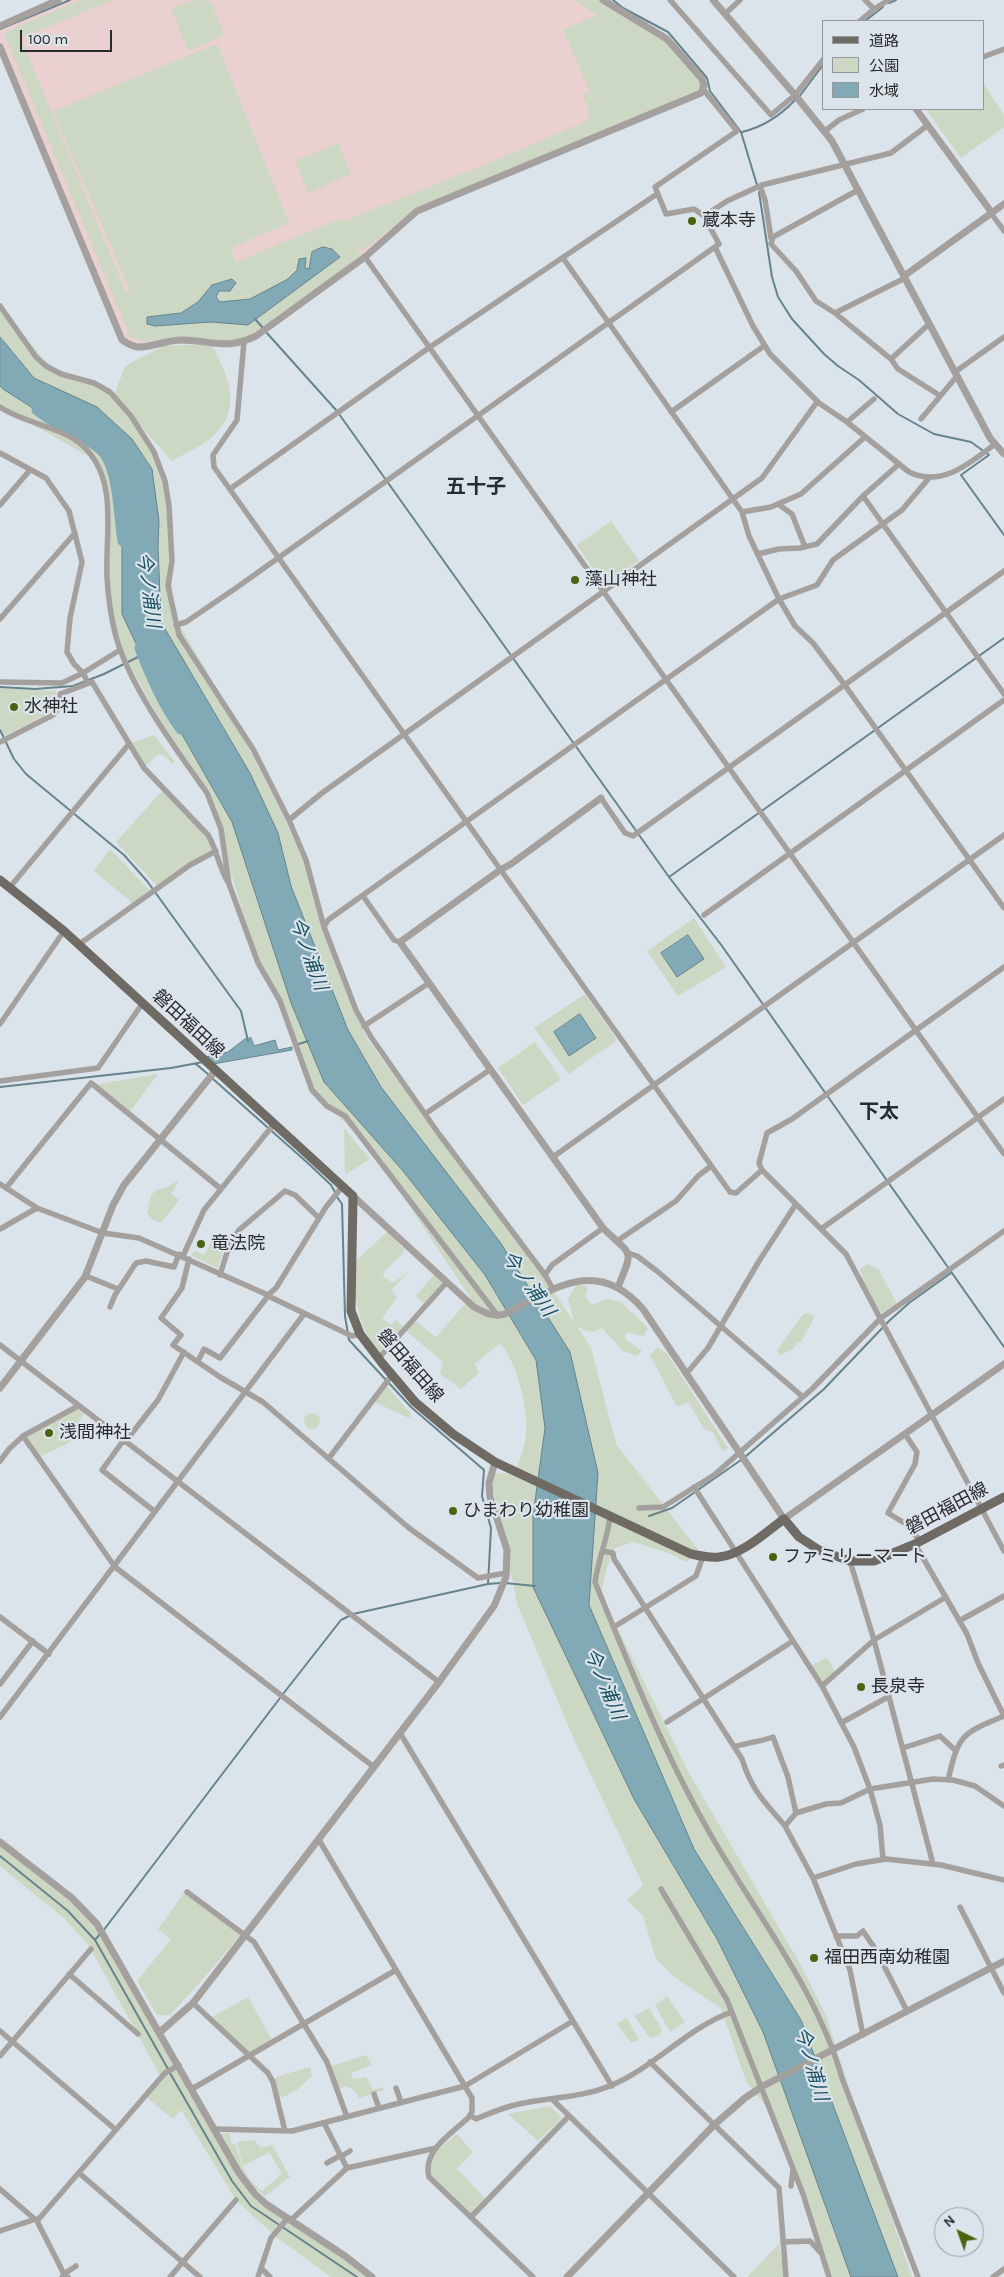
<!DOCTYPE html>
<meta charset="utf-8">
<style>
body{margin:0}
#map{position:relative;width:1004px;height:2277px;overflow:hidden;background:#dbe3eb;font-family:Karla,"Noto Sans JP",sans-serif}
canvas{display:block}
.legend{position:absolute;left:822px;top:20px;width:162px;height:90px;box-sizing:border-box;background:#dbe3eb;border:1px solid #94999f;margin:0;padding:6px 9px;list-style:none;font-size:15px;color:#292b2e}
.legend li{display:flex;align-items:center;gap:10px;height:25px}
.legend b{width:25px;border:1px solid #94999f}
.north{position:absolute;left:934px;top:2207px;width:50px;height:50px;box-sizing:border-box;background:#dbe3eb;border:1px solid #94999f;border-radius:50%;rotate:318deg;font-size:14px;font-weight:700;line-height:20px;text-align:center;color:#292b2e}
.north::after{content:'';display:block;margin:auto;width:18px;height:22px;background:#4c620f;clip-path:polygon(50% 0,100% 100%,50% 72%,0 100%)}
.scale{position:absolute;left:20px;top:30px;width:92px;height:22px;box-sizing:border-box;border:2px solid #292b2e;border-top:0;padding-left:6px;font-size:15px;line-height:18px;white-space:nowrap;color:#292b2e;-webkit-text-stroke:4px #dbe3eb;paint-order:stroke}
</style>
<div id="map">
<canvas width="1004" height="2277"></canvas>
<ul class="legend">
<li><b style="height:6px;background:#706a64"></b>道路</li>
<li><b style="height:14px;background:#ccd8c3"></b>公園</li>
<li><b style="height:14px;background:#81aab6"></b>水域</li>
</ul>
<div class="north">N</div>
<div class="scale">100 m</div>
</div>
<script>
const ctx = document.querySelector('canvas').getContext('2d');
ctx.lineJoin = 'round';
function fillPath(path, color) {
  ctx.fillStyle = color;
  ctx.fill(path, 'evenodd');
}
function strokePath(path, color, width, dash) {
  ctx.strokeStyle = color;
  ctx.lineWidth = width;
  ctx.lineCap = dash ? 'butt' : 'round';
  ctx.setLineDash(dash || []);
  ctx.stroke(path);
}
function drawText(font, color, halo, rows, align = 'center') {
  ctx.font = font + ' Karla,"Noto Sans JP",sans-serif';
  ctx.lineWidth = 4.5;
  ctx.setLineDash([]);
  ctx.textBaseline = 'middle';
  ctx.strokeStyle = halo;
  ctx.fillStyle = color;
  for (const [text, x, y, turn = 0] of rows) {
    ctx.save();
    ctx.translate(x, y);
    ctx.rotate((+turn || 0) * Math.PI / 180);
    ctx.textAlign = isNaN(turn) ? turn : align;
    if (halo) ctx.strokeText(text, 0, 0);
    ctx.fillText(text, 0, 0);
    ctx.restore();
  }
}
const industrial = new Path2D(`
 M 61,0 L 611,0 L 659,34 L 703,88 L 417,211 L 365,257 L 244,342 L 130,345 L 122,340 L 0,47 L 0,26 Z`);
const green = new Path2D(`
 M 80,0 L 113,0 L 21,38 L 126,293 L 130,291 L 53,111 L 217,44 L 289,223 L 231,248 L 236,262 L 342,218 L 344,221 C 425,189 506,157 586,121 L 590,113 L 582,95 L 588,92 L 595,104 L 563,30 L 597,15 L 575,0 L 604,0 L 669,40 L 699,76 L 703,88 L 415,208 L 363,251 L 352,240 L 362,256 C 328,281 253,348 211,344 C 226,370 242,405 218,431 C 206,445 187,452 172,461 L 131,415 L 154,452 L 168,501 L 174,615 L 231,714 L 283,815 L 308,870 L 326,934 L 367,1039 L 525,1248 L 574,1322 L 568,1299 L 577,1284 L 588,1287 L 585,1297 L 592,1305 L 606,1299 L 621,1302 L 648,1328 L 644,1336 L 626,1332 L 625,1339 L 642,1351 L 636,1356 L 623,1351 L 602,1328 C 591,1334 587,1332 577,1326 L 591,1348 L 616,1444 L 699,1551 L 686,1562 L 671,1554 L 634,1542 L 615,1548 L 606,1570 L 601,1595 L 689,1773 L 799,1962 L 827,2018 L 861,2128 L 912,2277 L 830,2277 L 775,2118 L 746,2081 L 721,2008 L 676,1978 L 656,1959 L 643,1916 L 627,1900 L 643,1885 L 573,1737 L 517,1604 L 512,1577 L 507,1567 L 491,1476 L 500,1473 L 515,1474 C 519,1461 526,1445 526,1432 C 528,1406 517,1363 500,1343 L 475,1364 L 479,1373 L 461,1389 L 440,1374 L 443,1362 L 406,1331 L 414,1320 L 436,1337 L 465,1304 L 477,1308 L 371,1148 L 312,1090 L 286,1018 L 256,958 L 209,797 L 167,733 L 118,644 L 107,577 L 107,498 L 95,460 L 0,406 L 0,307 L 49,366 L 100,386 L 114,396 L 125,366 L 163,346 L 208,344 L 184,339 L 143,341 L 130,337 L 4,33 ZM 323,247 L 332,249 L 340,257 L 248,325 L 205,321 L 147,324 L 147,317 L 181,313 L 231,279 L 215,297 L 220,302 L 250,299 L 288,279 L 297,270 L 309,269 L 312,252 Z
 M 195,0 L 207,0 L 212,4 L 224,35 L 188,51 L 171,8 Z
 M 983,83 L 1004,115 L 1004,127 L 961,158 L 926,109 L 983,109 Z
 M 338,143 L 351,174 L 308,193 L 295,161 Z
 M 611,521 L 639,561 L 604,585 L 577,545 Z
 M 0,688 L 56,691 L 57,704 L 47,715 L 4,736 L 0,727 Z
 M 154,735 L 175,762 L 172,764 L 165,756 L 158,754 L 144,768 L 129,744 Z
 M 162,791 L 210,841 L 211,850 L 157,886 L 116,842 Z
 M 110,849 L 149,890 L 134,904 L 94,871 Z
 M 694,918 L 726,967 L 678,996 L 647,951 Z
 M 585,994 L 617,1040 L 569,1074 L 534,1028 Z
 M 535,1042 L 561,1079 L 523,1105 L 498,1068 Z
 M 158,1074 L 128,1114 L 93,1085 Z
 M 344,1128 L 370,1159 L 345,1175 Z
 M 179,1180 L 171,1194 L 179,1200 L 161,1223 L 153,1220 L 147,1213 L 151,1195 L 158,1189 L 164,1189 Z
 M 388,1231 L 405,1251 L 384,1272 L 383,1276 L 393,1283 L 408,1272 L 391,1290 L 397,1297 L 382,1318 L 391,1325 L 396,1320 L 406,1329 L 381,1353 C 356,1327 355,1297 354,1263 Z
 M 212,1241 L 224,1246 L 218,1268 L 192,1256 L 194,1251 L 204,1255 Z
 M 868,1264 L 879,1270 L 897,1304 L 882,1313 C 870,1299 864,1287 860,1269 Z
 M 436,1272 L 446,1283 L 426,1306 L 416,1296 Z
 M 806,1313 L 815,1316 L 801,1342 L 798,1342 L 792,1350 L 779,1355 L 777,1351 L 802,1315 Z
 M 657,1347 L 667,1354 L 728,1448 L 722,1451 L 713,1432 L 704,1429 L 688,1402 L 677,1407 L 650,1355 Z
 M 385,1384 L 411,1414 L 409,1418 L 372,1401 Z
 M 76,1407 L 84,1413 L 79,1422 L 83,1429 L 67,1444 L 41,1456 L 34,1452 L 23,1436 Z
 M304 1421a8 8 0 1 1 16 0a8 8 0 1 1-16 0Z
 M 827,1657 L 836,1674 L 822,1686 L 811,1666 Z
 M 0,1845 L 88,1914 L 238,2168 L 221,2133 L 229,2133 L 232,2144 L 235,2144 C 243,2166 243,2176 262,2191 L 282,2174 L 269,2152 L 243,2166 L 237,2142 L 254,2140 L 261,2148 L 272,2145 L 290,2177 L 265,2196 L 251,2185 L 257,2196 L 368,2277 L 331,2277 L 276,2237 L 236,2200 L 181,2110 L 173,2119 L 145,2096 L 161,2077 L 89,1946 L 65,1919 L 0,1866 Z
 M 184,1893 L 240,1935 L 203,1979 L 170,2015 L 157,2015 L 137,1981 L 171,1939 L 158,1929 Z
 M 667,1996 L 685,2022 L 670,2032 L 655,2005 Z
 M 248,1997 L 272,2040 L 249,2055 L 212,2017 Z
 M 649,2008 L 662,2030 L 659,2035 L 650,2038 L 634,2016 Z
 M 627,2018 L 639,2040 L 631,2043 L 617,2024 Z
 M 366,2055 L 372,2065 L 351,2073 L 353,2079 L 366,2077 L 373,2090 L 382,2087 L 384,2090 L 359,2098 C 353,2088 351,2085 339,2088 L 331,2066 Z
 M 310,2067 L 312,2076 L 297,2090 L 283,2097 L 278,2096 L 273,2082 L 276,2077 Z
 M 550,2106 L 562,2118 L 538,2141 L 508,2114 Z
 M 457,2134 L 473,2152 L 457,2169 L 485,2198 L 469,2215 L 429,2177 L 429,2159 L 437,2150 Z
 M 779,2244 L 785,2277 L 747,2277 Z`);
const water = new Path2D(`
 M 323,247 L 332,249 L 340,257 L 248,325 L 211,322 L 155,326 L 147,324 L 147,317 L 181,313 L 198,302 L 212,285 L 232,279 L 236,283 L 230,291 L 219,291 L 216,297 L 220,302 L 250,299 L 288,279 L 297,270 L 299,259 L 306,258 L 305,268 L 309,269 L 312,252 Z
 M 0,337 L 34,378 L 97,407 L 132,439 L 152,469 L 159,521 L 158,546 L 161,622 L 250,773 L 278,833 L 291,886 L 348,1030 L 381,1087 L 500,1242 L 570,1352 L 598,1473 L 589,1605 L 694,1849 L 801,2020 L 898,2277 L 851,2277 L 763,2032 L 717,1939 L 634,1799 L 533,1587 L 533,1516 L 545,1428 L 536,1360 L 485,1275 L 403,1171 L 324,1082 L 291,1003 L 232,822 L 164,703 L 122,614 L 122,533 L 118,500 L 113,477 L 105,454 L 93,444 L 67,430 L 3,389 L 0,386 Z
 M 688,935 L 704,959 L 677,977 L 661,953 Z
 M 580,1014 L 596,1038 L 569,1056 L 554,1032 Z
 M 251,1038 L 254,1046 L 275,1040 L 278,1050 L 292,1047 L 292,1050 L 213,1064 L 206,1057 L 228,1052 L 245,1039 Z`);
const stream = new Path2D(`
 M 613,0 L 623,8 L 668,32 L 707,78 L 710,91 L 741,132 L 757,185
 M 889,3 L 896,0
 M 865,21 L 883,7
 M 0,29 L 70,0
 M 799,97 L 823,65
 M 742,132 C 763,127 780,116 795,100
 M 759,192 L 772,277 L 778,297 L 792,319 L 824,354 L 838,366 L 859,380 L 898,414 L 934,434 L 971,442 L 989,455 L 961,475 L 1004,535
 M 255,319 L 263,328
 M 266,332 L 336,410
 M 339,414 L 669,877 L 722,946 L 1004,1347
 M 0,687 L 35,689 L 73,686 L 104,674 L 142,655
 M 0,730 L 14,759 L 26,774 L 124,855 L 147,881 L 241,1011 L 248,1041
 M 669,877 L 1004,638
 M 296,1045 L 308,1041
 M 196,1064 L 209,1075
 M 213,1079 L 310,1165 L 331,1185 L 335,1192
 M 0,1087 L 171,1068 L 203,1062
 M 337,1197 L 342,1204 L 345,1316 L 349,1340 L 411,1407 L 484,1470 L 482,1496 L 491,1528 L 488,1584
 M 745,1457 L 824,1389 L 889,1321 L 909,1303 L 951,1273
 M 649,1516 L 672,1508 L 741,1460
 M 505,1583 L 535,1586
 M 353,1614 L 488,1584 L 500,1583
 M 283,1694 L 341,1620 L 349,1616
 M 0,1856 L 68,1911 L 95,1940 L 168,2069
 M 103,1931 L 280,1698
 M 95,1940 L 100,1934
 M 170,2073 L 232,2181 L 251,2206 L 357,2277`);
const river = new Path2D(`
 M 37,410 C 46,417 56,423 66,429 C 78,436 96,442 105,454 C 119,474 119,518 123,541
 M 140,648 C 151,677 163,705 181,729`);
const minor = new Path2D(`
 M 670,0 L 771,115 L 795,95 L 823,60
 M 865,0 L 874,9
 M 725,14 L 740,0
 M 860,21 L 874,9 L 889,0
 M 983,57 L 1004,49
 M 703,89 L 737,131 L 655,187 L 666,214 L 694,209 L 704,216
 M 825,131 L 839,120 L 863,109
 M 760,186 L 765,200 L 771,238
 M 858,190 L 773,237 L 771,244 L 796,271 L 816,301 L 835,313 L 891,359 L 898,369 L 939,395
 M 991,213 L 1004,231
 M 715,247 L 753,326 L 770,354 L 819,403 L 847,422 L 909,472 C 942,488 970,463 995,444
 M 365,257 L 1004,1154
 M 563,258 L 742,512 L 749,536 L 779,599 L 795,626 L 813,643 L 844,684 L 1004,908
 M 0,306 L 36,357 L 46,366 L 61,374 L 94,383 L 110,392 L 131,416 L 154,452 L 165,481 L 169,506 L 172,561 L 168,586 L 179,635 L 253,749 L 289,820 L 306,860 L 324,927 L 356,1010 L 371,1037 L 439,1134 L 545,1275 L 553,1289
 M 835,313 L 905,278
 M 244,342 L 237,420 L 213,455 L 214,467 L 730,1192 L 736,1193 L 762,1170
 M 891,359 L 929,324
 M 955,372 L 1004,337
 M 0,407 C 26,425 66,426 87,450 C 118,484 105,535 107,577 C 108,598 111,617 116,637 C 131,689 176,749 207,793 L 221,829 L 229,884 L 258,963 L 280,1001 L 312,1090 L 327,1106 L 345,1116 L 498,1316
 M 671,412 L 764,346
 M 921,419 L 957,376
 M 847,422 L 874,399
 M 0,453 L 46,478 L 69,511 L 82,562 L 70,618 L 67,652 L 74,664 L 83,673 L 62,683 L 0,682
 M 230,489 L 430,347 L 657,194
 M 863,496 L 1004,694
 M 778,504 L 792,514 L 805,547
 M 0,505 L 30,470
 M 742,512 L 771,507 L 801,494 L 865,437
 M 758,554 L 779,549 L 800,548 L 817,544 L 863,496 L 899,464
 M 0,619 L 75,533
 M 176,625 L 186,622 L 236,588 L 719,244 L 704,216 L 727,201 L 762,185 L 891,153 L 928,125
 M 88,683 L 83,673 L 120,650
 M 0,742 L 53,715 L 61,705 L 60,694 L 92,682 L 144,768 L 208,835 C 217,850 219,868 228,882
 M 601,798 L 625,833 L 633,836 L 1004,571
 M 289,820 L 322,793 L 762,478 L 817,402
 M 10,887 L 129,744
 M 363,896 L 394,940 L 400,942
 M 704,915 L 1004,700
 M 324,927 L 328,920 L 779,599 L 817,585 L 833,560 L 902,510 L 929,478
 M 78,945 L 190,865 L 216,851
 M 1004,967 L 792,1119 L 767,1133 L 759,1163 L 762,1170 L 846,1254 L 1004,1551
 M 0,1024 L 64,931
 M 364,1026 L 429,983
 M 0,1081 L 98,1068 L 142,1004
 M 425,1114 L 491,1069
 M 553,1157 L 1004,835
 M 0,1184 L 37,1208 L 103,1233 L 139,1238 L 268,1295 L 276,1288 L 326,1207 L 342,1187
 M 6,1188 L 91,1083 L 221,1189
 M 0,1229 L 37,1208
 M 821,1229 L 1004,1099
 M 617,1241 L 676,1201 L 698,1176 L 711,1166
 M 628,1253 L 637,1256 L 657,1271 L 803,1397
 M 183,1256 L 204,1210 L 274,1124
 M 189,1259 L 182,1288 L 161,1318 L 181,1335 L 173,1345 L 220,1377 L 263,1402 L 409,1528 L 478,1578 L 506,1573
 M 220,1275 L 229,1246 L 239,1230 L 285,1191 L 295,1195 L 319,1218
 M 545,1275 L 552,1265 L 603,1228
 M 86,1276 L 118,1289
 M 266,1295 L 352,1336 L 360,1334
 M 110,1307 L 115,1295 L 136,1263 L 146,1261 L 174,1267 L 179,1254
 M 0,1345 L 439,1682
 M 378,1359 L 447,1282
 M 198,1361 L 204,1349 L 220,1358 L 268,1296
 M 686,1374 L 708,1348 L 759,1261 L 796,1204
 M 905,1434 L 917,1452 L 915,1464 L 888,1513 L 911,1527 L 913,1533 L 921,1541
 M 23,1436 L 78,1406
 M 123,1441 L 102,1470 L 154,1511
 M 125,1442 L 158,1400 L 184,1352
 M 329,1458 L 392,1375
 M 0,1461 L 9,1449 L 23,1436 L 115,1567 L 374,1767
 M 694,1487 L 822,1686 L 854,1747 L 870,1789 L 880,1825 L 883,1859
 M 639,1508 L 663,1507 L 714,1475 L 812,1389 L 881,1318 L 1004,1231
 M 610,1518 C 607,1540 598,1560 595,1582 C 629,1665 663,1751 708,1830 C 754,1912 816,1987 842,2078 L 918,2277
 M 915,1544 L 967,1634 L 978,1663 L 1004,1716
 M 603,1551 L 613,1553 L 614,1559 L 742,1759 C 752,1791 764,1801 785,1826
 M 850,1561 L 874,1640 L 933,1864
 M 0,1617 L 49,1654
 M 959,1621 L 1004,1596
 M 614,1627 L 696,1576 L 703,1556
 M 0,1684 L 33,1641
 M 822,1686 L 874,1640 L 946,1597
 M 0,1717 L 304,1314
 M 667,1722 L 793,1641
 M 841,1723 L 888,1697
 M 400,1733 L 612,2086
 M 734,1747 C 748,1742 760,1742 773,1737 L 788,1777 L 796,1813
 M 903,1748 L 940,1736 L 955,1750
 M 1001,1766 L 1004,1765
 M 948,1780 C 959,1734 961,1734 1004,1716
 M 319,1840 L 472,2098 L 472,2112 L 468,2118 C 451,2134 422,2151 429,2177 L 533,2277
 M 813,1878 L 856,1864 L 886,1859 L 941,1865 L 1004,1880
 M 661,1889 L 727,2000 L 803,2194 L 829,2277
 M 187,1892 L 254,1942 L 327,2062 L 347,2117
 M 960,1907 L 1004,1993
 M 836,1936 L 857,1936 L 863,1931 L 876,1950 L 907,2011
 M 69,1974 L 138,2034
 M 193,2003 L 268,2073 L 273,2082 L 285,2131
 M 0,2031 L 116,2130
 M 863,2035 L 850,1970 L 813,1878 L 785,1826 L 796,1813 L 826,1804 L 841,1803 L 870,1789 L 933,1779 L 953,1780 L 975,1786 L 1004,1806
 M 0,2056 L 91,1949
 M 650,2062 L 779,2188 L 786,2277
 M 396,2088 L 401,2102
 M 192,2089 L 396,1970
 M 374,2094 L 379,2108
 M 552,2099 L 734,2277
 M 470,2115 L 476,2119 C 490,2113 504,2107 519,2104 C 551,2097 582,2098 612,2085 C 655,2067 688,2027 732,2012
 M 324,2123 L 347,2168
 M 215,2129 L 292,2131 L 465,2086 L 573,2021
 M 342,2156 L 350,2151
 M 327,2163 L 341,2155
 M 79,2173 L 200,2277
 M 791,2186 L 793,2170
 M 0,2189 L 37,2221 L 64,2274 L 62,2277
 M 471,2217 L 569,2116
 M 291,2220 L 347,2168 L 436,2148
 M 37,2221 L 165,2073 L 179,2065
 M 0,2231 L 36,2219
 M 783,2242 L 810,2241 L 820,2252
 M 261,2268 L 270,2277
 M 68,2277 L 64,2274 L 76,2266
 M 170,2277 L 236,2200
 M 258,2277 L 271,2238 L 288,2218
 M 993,2277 L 1004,2269`);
const tertiary = new Path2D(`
 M 713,0 L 795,95 L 832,141 L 990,438 L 1004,454
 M 0,26 L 58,0
 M 0,47 L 122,340 C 127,343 132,347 139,347 C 153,347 167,340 181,340 C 211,340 225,351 256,336 L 365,257 L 417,211 L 701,93 L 704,86 L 702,79 L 667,39 L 603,0
 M 916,109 L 992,213
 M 904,276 L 1004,204
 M 601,798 L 511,864 L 500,870 L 400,942 L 603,1228 C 631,1256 635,1247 618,1287
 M 353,1196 L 474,1307 C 485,1313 493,1317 505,1314 C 555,1288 597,1256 643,1309 L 784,1519 L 1004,1364
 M 0,1388 L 85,1277 L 113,1205 L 124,1185 L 215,1071
 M 0,1842 L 72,1898 L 97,1924 L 239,2173 L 255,2194 L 266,2204 L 345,2256 L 372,2277
 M 160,2032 L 193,2003 L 213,1977 L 439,1682 L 494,1606 L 506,1577 L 507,1550 L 490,1497 L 489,1483 L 495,1462
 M 567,2277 L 714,2125 L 745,2098 L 763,2086 L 832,2050 L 1004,1961`);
const primary = new Path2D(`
 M 0,880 L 64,931 L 353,1196 L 351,1311 L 360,1334 L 382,1363 L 415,1402 L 453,1434 L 495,1462 L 691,1554 C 700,1556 709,1558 719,1557 C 742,1555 766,1532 784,1519 L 799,1537 L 819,1550 L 850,1561 L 874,1561 L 915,1544 L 1004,1497`);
const markers = [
 [692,221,5,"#4c620f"],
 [575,580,5,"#4c620f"],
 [14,707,5,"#4c620f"],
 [201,1244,5,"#4c620f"],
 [49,1433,5,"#4c620f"],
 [453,1511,5,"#4c620f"],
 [773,1557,5,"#4c620f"],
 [861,1687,5,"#4c620f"],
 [814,1958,5,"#4c620f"]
];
const poiNames = [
 ["蔵本寺",702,221],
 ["藻山神社",585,580],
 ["水神社",24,707],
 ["竜法院",211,1244],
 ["浅間神社",59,1433],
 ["ひまわり幼稚園",463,1511],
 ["ファミリーマート",783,1557],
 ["長泉寺",871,1687],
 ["福田西南幼稚園",824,1958]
];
const streetNames = [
 ["磐田福田線",188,1024,43],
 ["磐田福田線",410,1366,49],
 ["磐田福田線",947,1509,-28]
];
const waterNames = [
 ["今ノ浦川",148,590,82],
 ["今ノ浦川",308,954,70],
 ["今ノ浦川",528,1284,54],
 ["今ノ浦川",604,1684,67],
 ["今ノ浦川",811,2064,74]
];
const quarterNames = [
 ["五十子",476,487],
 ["下太",879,1112]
];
fillPath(industrial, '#ebd0d2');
fillPath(green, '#ccd8c3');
fillPath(water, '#81aab6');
strokePath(water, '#67848d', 1);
strokePath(stream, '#67848d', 2);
strokePath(river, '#81aab6', 11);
strokePath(minor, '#a4a09d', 5.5);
strokePath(tertiary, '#a4a09d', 7);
strokePath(primary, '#706a64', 9);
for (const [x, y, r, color] of markers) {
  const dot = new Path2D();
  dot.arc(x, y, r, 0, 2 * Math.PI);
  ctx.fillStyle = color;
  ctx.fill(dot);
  strokePath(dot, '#dbe3eb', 2);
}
drawText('18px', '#292b2e', '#dbe3eb', poiNames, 'left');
drawText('18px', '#292b2e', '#dbe3eb', streetNames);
drawText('italic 19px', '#195160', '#dbe3eb', waterNames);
drawText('bold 20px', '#262b31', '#dbe3eb', quarterNames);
</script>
